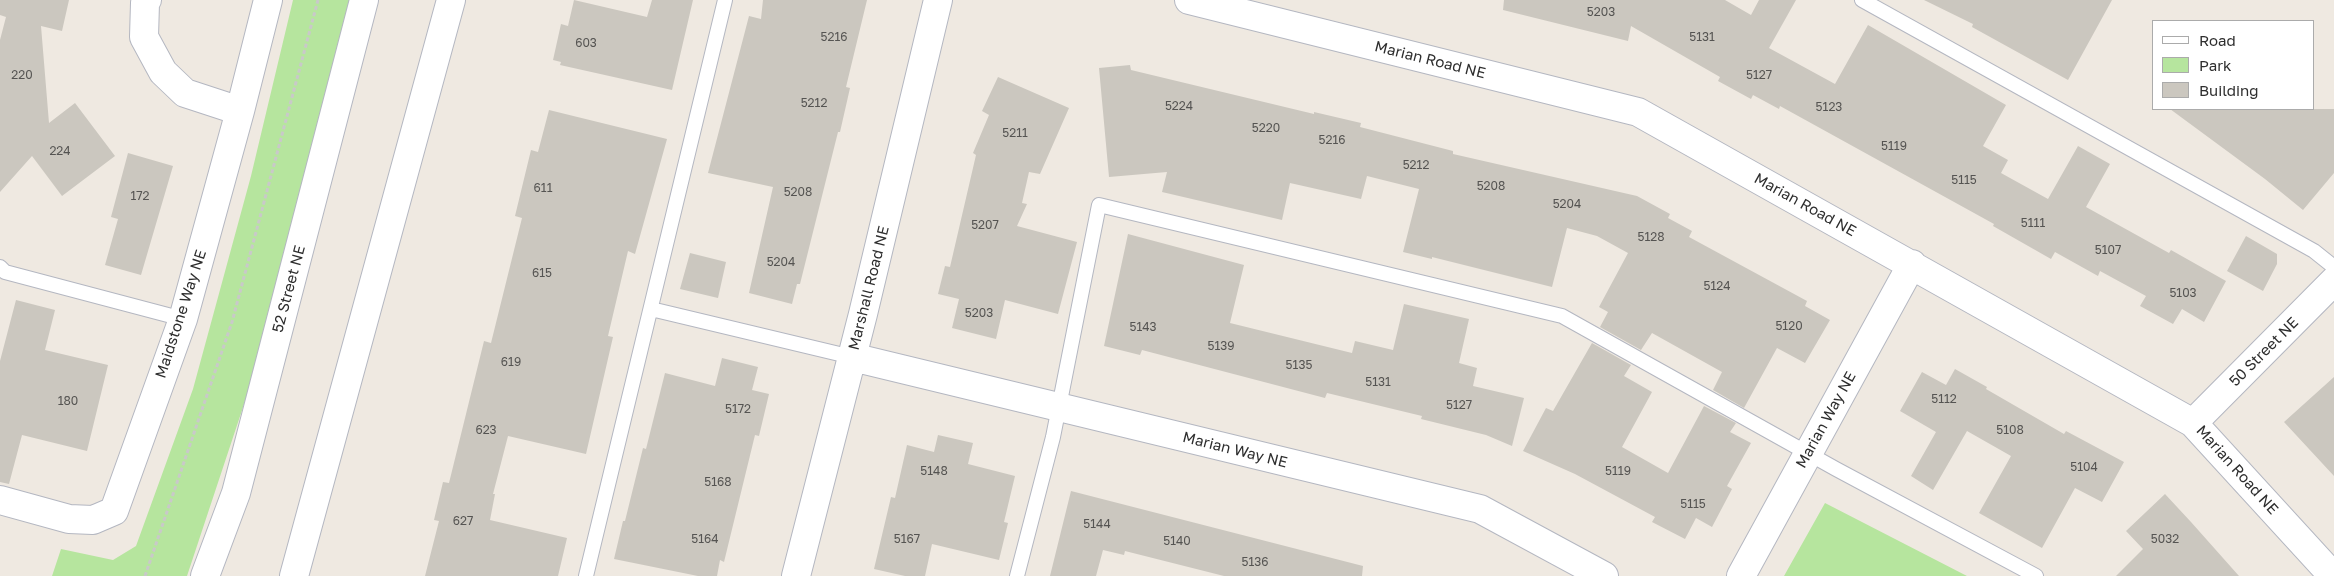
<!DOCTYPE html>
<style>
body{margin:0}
#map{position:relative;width:2334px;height:576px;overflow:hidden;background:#efe9e1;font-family:"Golos Text",sans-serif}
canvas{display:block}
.legend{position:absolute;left:2152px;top:20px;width:162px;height:90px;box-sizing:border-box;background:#fff;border:1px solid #ababab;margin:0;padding:6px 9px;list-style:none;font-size:15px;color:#2e2e2e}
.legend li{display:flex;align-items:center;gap:10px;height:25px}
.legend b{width:25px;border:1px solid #ababab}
</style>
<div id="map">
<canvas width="2334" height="576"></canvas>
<ul class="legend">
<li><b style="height:6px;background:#fff"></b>Road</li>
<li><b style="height:14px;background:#b6e59e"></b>Park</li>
<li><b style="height:14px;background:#cbc7bf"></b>Building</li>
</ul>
</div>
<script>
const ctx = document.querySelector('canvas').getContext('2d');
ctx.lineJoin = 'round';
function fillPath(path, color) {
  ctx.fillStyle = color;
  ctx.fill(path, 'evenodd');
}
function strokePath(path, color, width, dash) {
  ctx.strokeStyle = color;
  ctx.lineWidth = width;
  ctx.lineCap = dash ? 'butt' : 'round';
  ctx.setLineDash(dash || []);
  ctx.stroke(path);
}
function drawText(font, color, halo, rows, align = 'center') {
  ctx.font = font + ' "Golos Text",sans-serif';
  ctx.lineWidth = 5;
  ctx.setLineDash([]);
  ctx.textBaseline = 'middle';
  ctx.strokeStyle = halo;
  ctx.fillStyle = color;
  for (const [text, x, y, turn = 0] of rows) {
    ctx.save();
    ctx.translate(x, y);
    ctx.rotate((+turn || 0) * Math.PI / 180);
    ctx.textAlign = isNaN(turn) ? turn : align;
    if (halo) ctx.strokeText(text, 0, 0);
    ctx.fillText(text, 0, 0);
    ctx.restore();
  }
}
const green = new Path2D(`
 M 293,0 L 354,0 L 260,356 L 187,576 L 52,576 L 61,549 L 113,560 L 136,546 L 193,389 L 251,176 Z
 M 1825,503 L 1967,576 L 1784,576 Z`);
const building = new Path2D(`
 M 0,0 L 69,0 L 62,31 L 41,26 L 49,123 L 75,103 L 115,156 L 62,196 L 32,156 L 0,192 L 0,40 L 6,17 L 0,15 Z
 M 574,0 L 647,17 L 652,0 L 693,0 L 672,90 L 560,65 L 561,62 L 553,60 L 561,24 L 568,26 Z
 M 763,0 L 867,0 L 846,87 L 850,88 L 840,132 L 838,132 L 800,284 L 797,284 L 792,304 L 749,293 L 773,187 L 708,173 L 749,16 L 761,19 Z
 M 1504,0 L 1725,0 L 1751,15 L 1759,0 L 1796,0 L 1769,48 L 1835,84 L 1868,25 L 2006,105 L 1983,146 L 2008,160 L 2001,173 L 2048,199 L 2078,146 L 2110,164 L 2086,207 L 2169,253 L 2171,250 L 2226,281 L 2204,322 L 2182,309 L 2173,324 L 2140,306 L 2146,296 L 2100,271 L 2098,276 L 2055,252 L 2051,259 L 1993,226 L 1994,224 L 1780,106 L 1779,109 L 1753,95 L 1751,99 L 1718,81 L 1720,77 L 1631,26 L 1628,41 L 1503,10 Z
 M 1924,0 L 2112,0 L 2068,80 L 1972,27 L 1973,24 Z
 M 1130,65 L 1131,70 L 1314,114 L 1314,112 L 1361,123 L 1360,127 L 1453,151 L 1453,154 L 1637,196 L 1670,214 L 1668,218 L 1692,231 L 1689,237 L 1807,301 L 1805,306 L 1830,320 L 1805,363 L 1777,348 L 1744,408 L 1713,390 L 1722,372 L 1652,333 L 1641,350 L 1600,327 L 1608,312 L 1599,307 L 1628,253 L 1597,236 L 1567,228 L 1552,287 L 1432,257 L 1432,259 L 1403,252 L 1419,189 L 1367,176 L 1361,199 L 1290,183 L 1282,220 L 1162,192 L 1167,172 L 1109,177 L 1099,68 Z
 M 998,77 L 1069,108 L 1040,174 L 1029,172 L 1022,203 L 1027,204 L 1017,226 L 1077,242 L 1058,314 L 1005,300 L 996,339 L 952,328 L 959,299 L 938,294 L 945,266 L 950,267 L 976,155 L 973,153 L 989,115 L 982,111 Z
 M 2170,109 L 2334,109 L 2334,173 L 2303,210 L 2265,179 Z
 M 549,110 L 667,139 L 635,254 L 628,251 L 608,336 L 613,337 L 586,454 L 508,436 L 493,494 L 495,494 L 490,520 L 567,538 L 558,576 L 425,576 L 439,521 L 434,520 L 443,482 L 449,483 L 484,341 L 491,343 L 522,218 L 515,216 L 531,150 L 538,152 Z
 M 128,153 L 173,166 L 141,275 L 105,265 L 118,219 L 111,217 Z
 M 1128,234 L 1244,265 L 1230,323 L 1352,353 L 1355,341 L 1393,350 L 1404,304 L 1469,319 L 1459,363 L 1477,368 L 1473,386 L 1524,398 L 1512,446 L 1486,435 L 1421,419 L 1422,416 L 1327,393 L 1325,398 L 1142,350 L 1140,355 L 1104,346 Z
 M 2246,236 L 2277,254 L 2277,264 L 2263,291 L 2227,271 Z
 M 690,253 L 726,262 L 718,298 L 680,289 Z
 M 16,300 L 55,310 L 45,350 L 108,365 L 87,451 L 22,435 L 9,484 L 0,482 L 0,361 Z
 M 1592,343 L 1631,365 L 1624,376 L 1652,392 L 1622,447 L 1668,473 L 1704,406 L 1736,423 L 1730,432 L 1751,443 L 1727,486 L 1732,489 L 1712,527 L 1696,518 L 1685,539 L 1652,522 L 1655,517 L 1575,474 L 1523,451 L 1546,408 L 1553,411 Z
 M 722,358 L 758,367 L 752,390 L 769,394 L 759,436 L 755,435 L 724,562 L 720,560 L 717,576 L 698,576 L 614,559 L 623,521 L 625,521 L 643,448 L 646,449 L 665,373 L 715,386 Z
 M 1955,369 L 1987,387 L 1986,389 L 2064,434 L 2066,431 L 2124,462 L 2102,502 L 2075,488 L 2042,548 L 1979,513 L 2011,456 L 1967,431 L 1933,490 L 1911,476 L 1936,432 L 1900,411 L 1922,372 L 1946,385 Z
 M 2334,377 L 2334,476 L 2284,422 Z
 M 938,435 L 973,443 L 968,464 L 1015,476 L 1004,522 L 1008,523 L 999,560 L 932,544 L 925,576 L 905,576 L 874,569 L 891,497 L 895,498 L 907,445 L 934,452 Z
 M 1071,491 L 1363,566 L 1362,576 L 1224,576 L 1125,551 L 1124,555 L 1103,550 L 1096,576 L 1050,576 Z
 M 2165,494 L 2191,522 L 2239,576 L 2116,576 L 2143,549 L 2126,531 Z`);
const path = new Path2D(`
 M 145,576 L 232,322 L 318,0`);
const lane = new Path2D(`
 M 1862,0 L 2314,251 L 2334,267
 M 0,267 L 5,272 L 183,319
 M 651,309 L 852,357
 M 586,576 L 725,0
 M 1017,576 L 1053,437 L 1099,205 L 1562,316 L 1836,469 L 2036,576`);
const street = new Path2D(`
 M 147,0 L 145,3 L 144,37 L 163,72 L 185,93 L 240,111
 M 1189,0 L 1638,112 L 2193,423 L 2333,576
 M 852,357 L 1480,509 L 1604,576
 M 2193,423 L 2334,281
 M 0,500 L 69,519 L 93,520 L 114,511 L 183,319 L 240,111 L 268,0
 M 796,576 L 863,314 L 938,0
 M 1741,576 L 1912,264`);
const secondary = new Path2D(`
 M 205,576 L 236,493 L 364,0
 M 294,576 L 451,0`);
const numberNames = [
 ["5203",1601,12],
 ["5216",834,37],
 ["5131",1702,37],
 ["603",586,43],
 ["220",22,75],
 ["5127",1759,75],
 ["5212",814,103],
 ["5224",1179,106],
 ["5123",1829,107],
 ["5220",1266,128],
 ["5211",1015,133],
 ["5216",1332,140],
 ["5119",1894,146],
 ["224",60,151],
 ["5212",1416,165],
 ["5115",1964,180],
 ["5208",1491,186],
 ["611",543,188],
 ["5208",798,192],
 ["172",140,196],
 ["5204",1567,204],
 ["5111",2033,223],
 ["5207",985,225],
 ["5128",1651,237],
 ["5107",2108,250],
 ["5204",781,262],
 ["615",542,273],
 ["5124",1717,286],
 ["5103",2183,293],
 ["5203",979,313],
 ["5120",1789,326],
 ["5143",1143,327],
 ["5139",1221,346],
 ["619",511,362],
 ["5135",1299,365],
 ["5131",1378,382],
 ["5112",1944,399],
 ["180",68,401],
 ["5127",1459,405],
 ["5172",738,409],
 ["623",486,430],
 ["5108",2010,430],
 ["5104",2084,467],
 ["5148",934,471],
 ["5119",1618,471],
 ["5168",718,482],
 ["5115",1693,504],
 ["627",463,521],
 ["5144",1097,524],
 ["5164",705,539],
 ["5167",907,539],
 ["5032",2165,539],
 ["5140",1177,541],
 ["5136",1255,562]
];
const streetNames = [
 ["Marian Road NE",1430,60,14],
 ["Marian Road NE",1805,205,29],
 ["Marshall Road NE",869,288,-76],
 ["52 Street NE",289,289,-75],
 ["Maidstone Way NE",181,314,-72],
 ["50 Street NE",2264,352,-45],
 ["Marian Way NE",1826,420,-61],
 ["Marian Way NE",1235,450,14],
 ["Marian Road NE",2237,470,48]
];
fillPath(green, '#b6e59e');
fillPath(building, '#cbc7bf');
strokePath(lane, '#b4b7c1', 16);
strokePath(street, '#b4b7c1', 30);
strokePath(secondary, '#b4b7c1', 30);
strokePath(path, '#c9c9c9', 3, [4, 2.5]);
strokePath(lane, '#fff', 14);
strokePath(street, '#fff', 28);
strokePath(secondary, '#fff', 28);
drawText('12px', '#555452', null, numberNames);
drawText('15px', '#2e2e2e', '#fff', streetNames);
</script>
